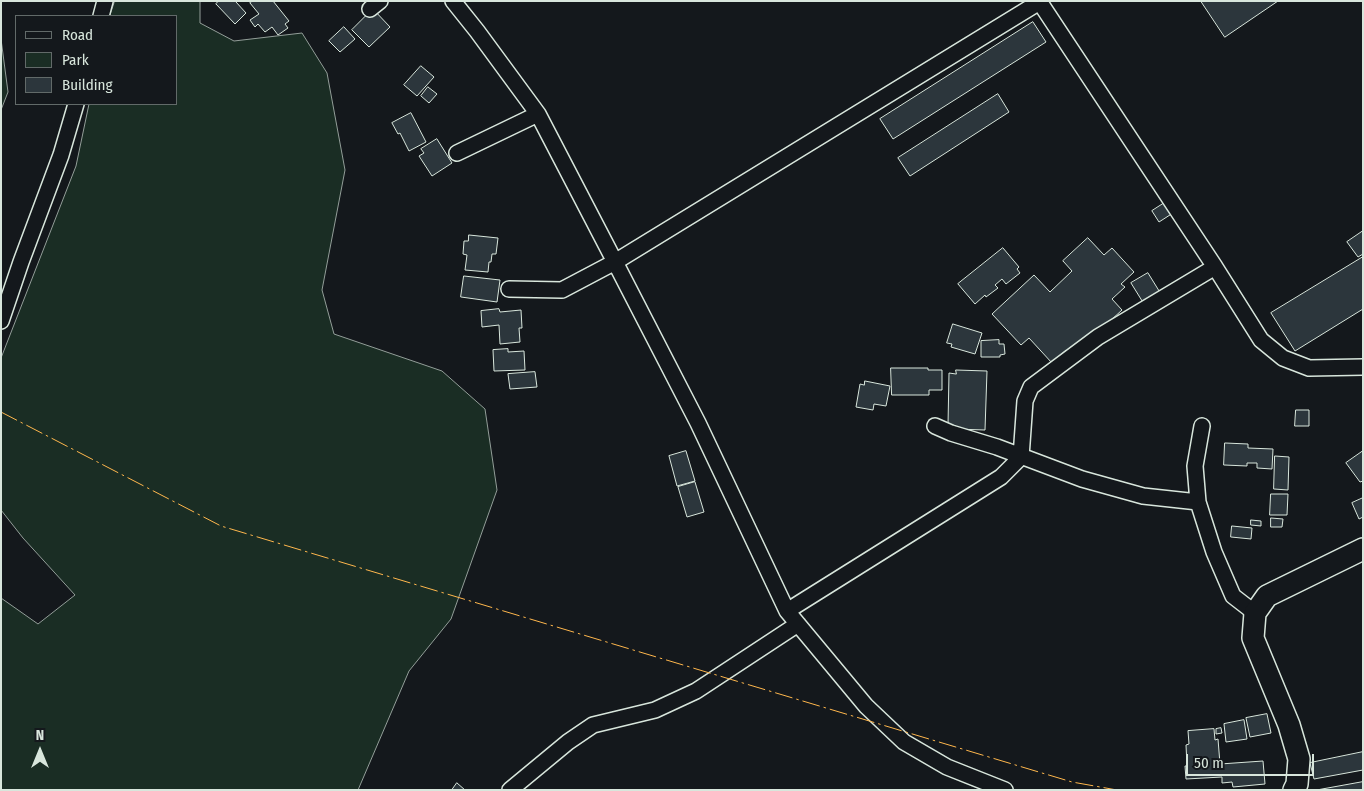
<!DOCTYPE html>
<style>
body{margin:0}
#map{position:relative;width:1364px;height:791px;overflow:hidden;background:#14181c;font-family:"Fira Sans Condensed",sans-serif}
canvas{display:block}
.frame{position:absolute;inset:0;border:2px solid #d8e6dc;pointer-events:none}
.legend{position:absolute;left:15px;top:15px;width:162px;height:90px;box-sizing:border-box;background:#14181c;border:1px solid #626a69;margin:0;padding:6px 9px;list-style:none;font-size:15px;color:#d8e6dc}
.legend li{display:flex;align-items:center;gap:10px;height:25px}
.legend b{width:25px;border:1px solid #626a69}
.north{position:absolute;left:15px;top:726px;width:50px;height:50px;-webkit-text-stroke:4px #14181c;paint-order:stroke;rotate:0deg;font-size:14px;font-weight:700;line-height:20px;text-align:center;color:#d8e6dc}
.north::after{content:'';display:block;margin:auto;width:18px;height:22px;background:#d8e6dc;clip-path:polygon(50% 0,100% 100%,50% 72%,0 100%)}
.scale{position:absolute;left:1186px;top:754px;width:128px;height:22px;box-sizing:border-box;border:2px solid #d8e6dc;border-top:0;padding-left:6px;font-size:15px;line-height:18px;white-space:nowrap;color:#d8e6dc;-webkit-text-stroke:4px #14181c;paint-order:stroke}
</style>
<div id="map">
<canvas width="1364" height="791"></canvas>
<div class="frame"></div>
<ul class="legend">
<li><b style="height:6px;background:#14181c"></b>Road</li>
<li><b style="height:14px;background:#1a2d24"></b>Park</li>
<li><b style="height:14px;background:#2c363c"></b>Building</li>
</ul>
<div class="north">N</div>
<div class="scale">50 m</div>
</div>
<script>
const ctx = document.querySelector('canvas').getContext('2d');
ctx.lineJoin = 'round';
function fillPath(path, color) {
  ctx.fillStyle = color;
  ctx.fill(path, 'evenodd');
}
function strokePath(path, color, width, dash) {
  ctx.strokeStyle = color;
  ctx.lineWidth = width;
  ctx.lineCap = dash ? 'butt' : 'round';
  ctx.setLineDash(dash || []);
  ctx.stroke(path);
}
const green = new Path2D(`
 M 115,1 L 200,1 L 200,23 L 234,41 L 302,33 L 327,73 L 345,170 L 322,290 L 334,334 L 442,371 L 485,409 L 497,490 L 451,619 L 409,671 L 358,790 L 1,790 L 1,598 L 38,624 L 75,595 L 23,538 L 1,510 L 1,358 L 76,166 L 89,104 L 176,104 L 176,16 L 110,16 Z
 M 1,39 L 8,92 L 1,110 Z`);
const building = new Path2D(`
 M 219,1 L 237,1 L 236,2 L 246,13 L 235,24 L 216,4 Z
 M 253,1 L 273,1 L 289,21 L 285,24 L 288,28 L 278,35 L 272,27 L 265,32 L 258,24 L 255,27 L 250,20 L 259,14 L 250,3 Z
 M 1201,1 L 1278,1 L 1225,37 Z
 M 373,9 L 390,27 L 369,47 L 352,30 Z
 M 1033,22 L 1046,42 L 893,139 L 880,119 Z
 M 344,27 L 355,39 L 340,52 L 329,41 Z
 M 421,66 L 434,77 L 417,96 L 404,85 Z
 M 428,87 L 437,94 L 429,103 L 421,96 Z
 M 998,94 L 1009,112 L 910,176 L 898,158 Z
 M 411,113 L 426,142 L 409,151 L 400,133 L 398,134 L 392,123 Z
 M 437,139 L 452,163 L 432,176 L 419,156 L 424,153 L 421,149 Z
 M 1166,202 L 1173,213 L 1159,222 L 1152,211 Z
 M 1363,231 L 1363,254 L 1358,257 L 1347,242 Z
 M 469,235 L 498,238 L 496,254 L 492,254 L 491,262 L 489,262 L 488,272 L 465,270 L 467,255 L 463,254 L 464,241 L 468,241 Z
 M 1088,238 L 1104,255 L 1112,248 L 1134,272 L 1121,284 L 1125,287 L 1112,299 L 1122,310 L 1098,332 L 1096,329 L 1069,354 L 1066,350 L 1052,363 L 1029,338 L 1021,345 L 992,314 L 1034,275 L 1050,292 L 1072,271 L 1063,261 Z
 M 1003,248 L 1019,267 L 1017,269 L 1020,273 L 1006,284 L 1002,279 L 995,285 L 998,288 L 986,297 L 985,295 L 975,304 L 958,284 Z
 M 1363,257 L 1363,309 L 1295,351 L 1271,313 Z
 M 1148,273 L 1161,294 L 1144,304 L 1131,283 Z
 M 464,276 L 500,280 L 497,302 L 461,297 Z
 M 499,309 L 500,312 L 521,310 L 522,328 L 519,328 L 520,342 L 500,344 L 499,325 L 482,327 L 481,311 Z
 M 953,324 L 982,333 L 975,354 L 951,347 L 952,344 L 947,343 Z
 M 999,340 L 999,344 L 1004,344 L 1005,354 L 1000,355 L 1000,357 L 981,357 L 981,341 Z
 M 508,349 L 508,352 L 524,351 L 525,370 L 494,371 L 493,350 Z
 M 891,368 L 928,368 L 928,370 L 942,370 L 942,390 L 929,390 L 929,395 L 892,395 Z
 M 956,370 L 987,371 L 985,430 L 955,429 L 956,426 L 948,425 L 949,373 L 956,374 Z
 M 535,372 L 537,387 L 510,389 L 508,374 Z
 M 865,381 L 890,386 L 886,406 L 874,404 L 873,410 L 856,407 L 860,384 L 864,385 Z
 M 1296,410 L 1309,410 L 1309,426 L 1295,426 Z
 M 1225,443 L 1248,444 L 1248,448 L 1273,449 L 1272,469 L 1257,468 L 1257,463 L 1247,463 L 1247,466 L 1224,465 Z
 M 686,451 L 695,481 L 677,486 L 669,456 Z
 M 1363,451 L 1363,481 L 1360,482 L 1346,463 Z
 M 1275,456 L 1289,457 L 1288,490 L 1274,489 Z
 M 695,482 L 704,512 L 687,517 L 678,487 Z
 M 1271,494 L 1288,494 L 1287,515 L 1270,515 Z
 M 1363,498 L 1363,517 L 1359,519 L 1352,503 Z
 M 1271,518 L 1283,519 L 1282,527 L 1271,527 Z
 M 1251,520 L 1261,521 L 1261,526 L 1251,525 Z
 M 1232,526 L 1252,528 L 1251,539 L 1231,537 Z
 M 1267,714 L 1271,733 L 1250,737 L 1246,718 Z
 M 1244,720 L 1247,739 L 1226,742 L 1224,724 Z
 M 1221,728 L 1222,733 L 1216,734 L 1216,729 Z
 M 1214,729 L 1215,740 L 1218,739 L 1220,764 L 1263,761 L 1265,784 L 1233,787 L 1232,782 L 1222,783 L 1222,777 L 1186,779 L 1185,766 L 1187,766 L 1186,745 L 1189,744 L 1188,731 Z
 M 1363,752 L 1363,770 L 1314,779 L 1310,763 Z
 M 1363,782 L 1363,790 L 1317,790 Z
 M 457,783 L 465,790 L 452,790 Z`);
const street = new Path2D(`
 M 453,1 L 477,31 L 538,114 L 615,262 L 698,423 L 787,611 L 866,706 L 904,742 L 947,767 L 1005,790
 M 1039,1 L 1215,267 L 1261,340 L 1283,358 L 1309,368 L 1363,367
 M 370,9 L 380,1
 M 101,16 L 105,1
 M 457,153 L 538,114
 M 509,289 L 562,290 L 615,262 L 1041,1
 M 1,321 L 21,262 L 61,155 L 76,104
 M 935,426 L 951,433 L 997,447 L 1082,479 L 1143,496 L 1198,502
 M 1202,426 L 1195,466 L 1198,502 L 1214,552 L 1233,596 L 1255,613
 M 787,611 L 1001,477 L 1021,457 L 1025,401 L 1031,387 L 1098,337 L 1215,267
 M 510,790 L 568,742 L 593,725 L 655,710 L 696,691 L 798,624`);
const secondary = new Path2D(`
 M 1294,790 L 1297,784 L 1299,759 L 1289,725 L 1253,638 L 1255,613 L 1267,596 L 1363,549`);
const power = new Path2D(`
 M 1,412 L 221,526 L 1072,782 L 1117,790`);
fillPath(green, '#1a2d24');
strokePath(green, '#939e99', 1);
fillPath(building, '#2c363c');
strokePath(building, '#d8e6dc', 1);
strokePath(street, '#d8e6dc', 18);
strokePath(secondary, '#d8e6dc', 24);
strokePath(street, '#14181c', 15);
strokePath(secondary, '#14181c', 21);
strokePath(power, '#ffb74d', 1, [18, 4, 2.5, 4]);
</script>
